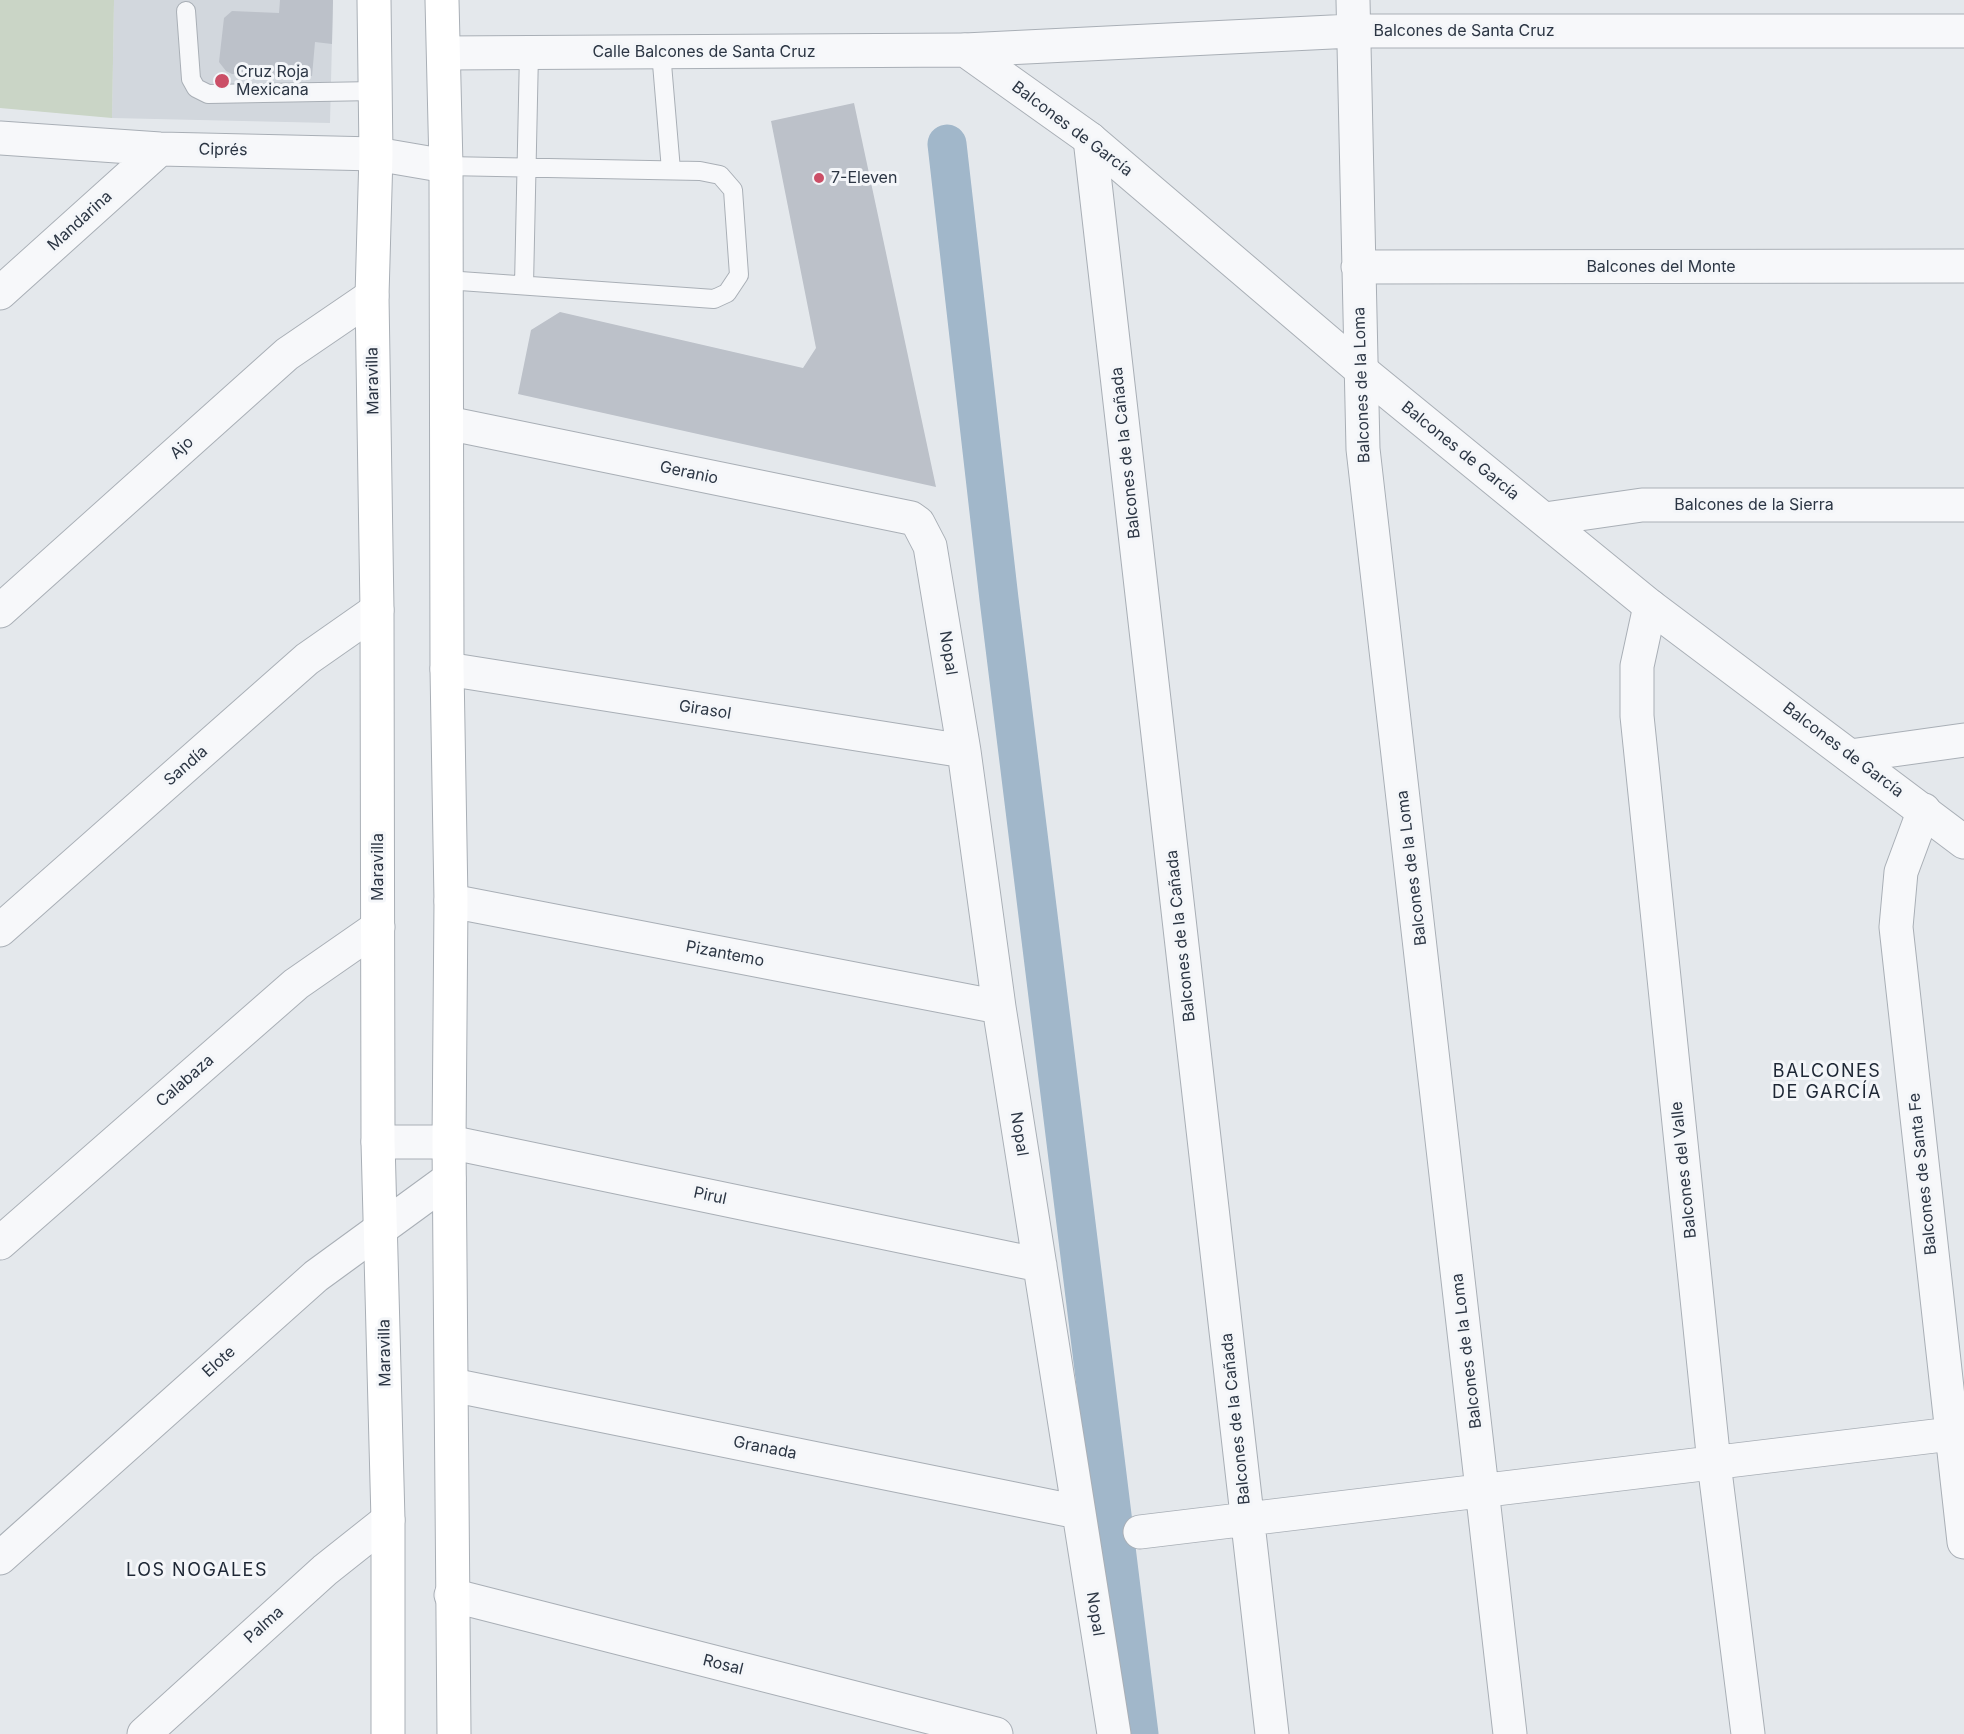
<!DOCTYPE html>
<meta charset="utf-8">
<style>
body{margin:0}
canvas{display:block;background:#e4e8ec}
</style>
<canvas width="1964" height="1734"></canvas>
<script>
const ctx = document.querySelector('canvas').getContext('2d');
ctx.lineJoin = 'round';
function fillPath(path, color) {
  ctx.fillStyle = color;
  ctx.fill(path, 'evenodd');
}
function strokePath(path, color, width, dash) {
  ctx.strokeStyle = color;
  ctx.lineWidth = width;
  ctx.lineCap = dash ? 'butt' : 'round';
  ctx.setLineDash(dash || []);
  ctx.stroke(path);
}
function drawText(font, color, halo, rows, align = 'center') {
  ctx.font = font + ' Inter,sans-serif';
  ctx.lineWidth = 6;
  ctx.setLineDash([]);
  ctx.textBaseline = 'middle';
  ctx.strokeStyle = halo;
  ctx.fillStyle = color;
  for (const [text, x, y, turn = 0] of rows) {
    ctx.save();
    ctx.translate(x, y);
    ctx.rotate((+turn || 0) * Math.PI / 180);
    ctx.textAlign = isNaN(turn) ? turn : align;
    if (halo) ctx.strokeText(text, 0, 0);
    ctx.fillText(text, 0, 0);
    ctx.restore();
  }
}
const built = new Path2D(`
 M 114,0 L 333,0 L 330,123 L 112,118 Z`);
const green = new Path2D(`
 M 0,0 L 114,0 L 112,118 L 0,108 Z`);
const canal = new Path2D(`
 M 947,144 L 999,599 L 1139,1734`);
const building = new Path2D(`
 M 280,0 L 333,0 L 332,44 L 315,42 L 312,76 L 232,74 L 226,71 L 219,62 L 224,18 L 232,11 L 279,13 Z
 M 854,103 L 936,487 L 518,394 L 531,330 L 560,312 L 803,368 L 816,348 L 771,121 Z`);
const service = new Path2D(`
 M 186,11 L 191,79 L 196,88 L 208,94 L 375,91
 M 661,52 L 671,170
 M 446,280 L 714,299 L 727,293 L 739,275 L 733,190 L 720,175 L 700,171 L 446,166
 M 524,285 L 529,53`);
const minor = new Path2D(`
 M 1353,0 L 1363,449 L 1510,1734
 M 965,50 L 1352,31 L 1964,31
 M 0,138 L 160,149 L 376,154 L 446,166
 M 1090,139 L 1272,1734
 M 1358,267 L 1964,266
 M 0,293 L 160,149
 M 447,423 L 911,518 L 918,523 L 930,546 L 964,751 L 999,1007 L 1114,1734
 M 1545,519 L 1642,505 L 1964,505
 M 1650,606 L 1637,666 L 1637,716 L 1714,1463 L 1748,1734
 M 0,611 L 287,354 L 372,296
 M 447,669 L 964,751
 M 1850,756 L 1964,740
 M 1924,810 L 1901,872 L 1896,927 L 1964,1542
 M 451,901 L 999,1007
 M 0,930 L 307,659 L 377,610
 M 378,1142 L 449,1142 L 1040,1265
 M 0,1243 L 296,984 L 378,927
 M 452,1385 L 1078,1512
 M 1140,1532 L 1951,1434
 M 0,1558 L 316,1276 L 449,1179
 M 451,1595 L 996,1734
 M 144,1734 L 325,1570 L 388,1520`);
const tertiary = new Path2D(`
 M 444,53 L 965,50 L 1090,139 L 1361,370 L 1650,606 L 1964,842`);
const secondary = new Path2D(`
 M 374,0 L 376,154 L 372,296 L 377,610 L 378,1142 L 388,1520 L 388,1734
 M 442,0 L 446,166 L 447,669 L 451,901 L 449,1142 L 454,1734`);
const markers = [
 [222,81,8,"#cb4f67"],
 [819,178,6,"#cb4f67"]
];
const streetNames = [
 ["Balcones de Santa Cruz",1464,31],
 ["Calle Balcones de Santa Cruz",704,52],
 ["Balcones de García",1072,129,37],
 ["Ciprés",223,150,1],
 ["Mandarina",80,221,-42],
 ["Balcones del Monte",1661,267],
 ["Maravilla",373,381,-91],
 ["Balcones de la Loma",1362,385,-92],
 ["Ajo",182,448,-42],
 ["Balcones de García",1460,451,39],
 ["Balcones de la Cañada",1126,453,-96],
 ["Geranio",689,473,12],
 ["Balcones de la Sierra",1754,505],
 ["Nopal",948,653,81],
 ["Girasol",705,710,9],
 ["Balcones de García",1843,750,37],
 ["Sandía",186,766,-41],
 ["Maravilla",378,867,-90],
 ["Balcones de la Loma",1412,868,-97],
 ["Balcones de la Cañada",1181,936,-96],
 ["Pizantemo",725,954,11],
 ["Calabaza",185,1081,-41],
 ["Nopal",1019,1134,81],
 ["Balcones del Valle",1684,1170,-96],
 ["Balcones de Santa Fe",1923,1174,-96],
 ["Pirul",710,1196,12],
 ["Balcones de la Loma",1467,1351,-97],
 ["Maravilla",385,1353,-91],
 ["Elote",219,1362,-42],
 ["Balcones de la Cañada",1236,1419,-96],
 ["Granada",765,1448,11],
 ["Nopal",1095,1614,81],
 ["Palma",264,1625,-42],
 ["Rosal",723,1665,14]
];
const poiNames = [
 ["Cruz Roja",236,72],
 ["Mexicana",236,90],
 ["7-Eleven",831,178]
];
const neighbourhoodNames = [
 ["BALCONES",1827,1072],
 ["DE GARCÍA",1827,1093],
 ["LOS NOGALES",197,1571]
];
fillPath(built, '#d2d7dd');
fillPath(green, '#cad5c6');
strokePath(canal, '#a1b7ca', 39);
fillPath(building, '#bcc1c9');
strokePath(service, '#a9afb6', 20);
strokePath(minor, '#a9afb6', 35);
strokePath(tertiary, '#a9afb6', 35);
strokePath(secondary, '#a9afb6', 35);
strokePath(service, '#f7f8fa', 18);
strokePath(minor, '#f7f8fa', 33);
strokePath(tertiary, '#f7f8fa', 33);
strokePath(secondary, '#fff', 33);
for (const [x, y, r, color] of markers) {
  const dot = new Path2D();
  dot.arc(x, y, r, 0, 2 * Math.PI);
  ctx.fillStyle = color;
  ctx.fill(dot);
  strokePath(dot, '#f4f6f9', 2);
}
drawText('16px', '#2c3644', '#f4f6f9', streetNames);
drawText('16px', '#2c3644', '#f4f6f9', poiNames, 'left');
ctx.letterSpacing = '1.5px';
drawText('18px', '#1e2735', '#f4f6f9', neighbourhoodNames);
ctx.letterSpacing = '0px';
</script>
